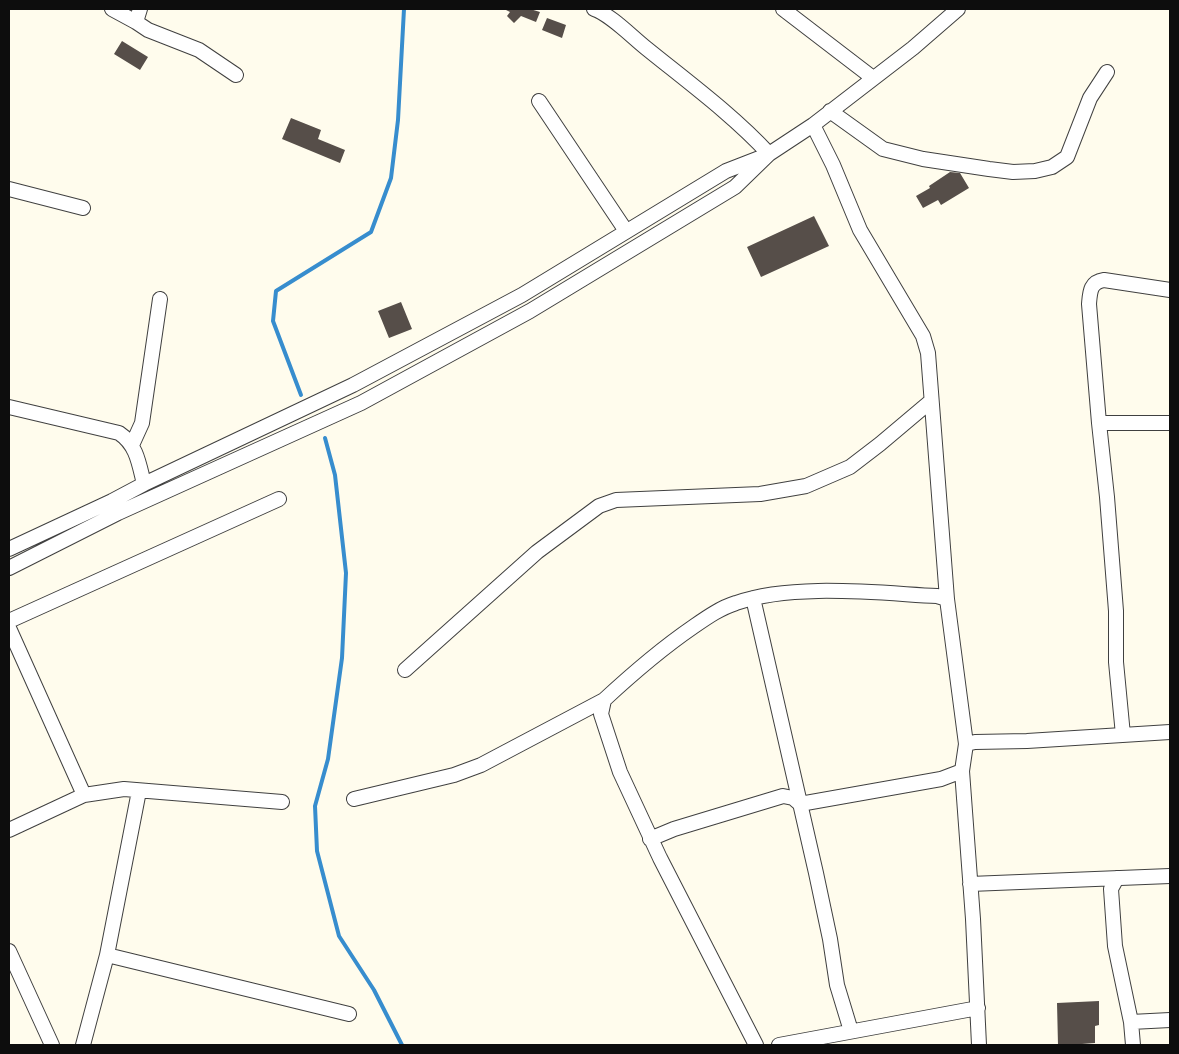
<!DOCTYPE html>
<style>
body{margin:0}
#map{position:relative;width:1179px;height:1054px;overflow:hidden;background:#fffced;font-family:"Crimson Pro",serif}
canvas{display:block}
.frame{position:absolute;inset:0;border:10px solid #0d0d0d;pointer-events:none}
</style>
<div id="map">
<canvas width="1179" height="1054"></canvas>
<div class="frame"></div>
</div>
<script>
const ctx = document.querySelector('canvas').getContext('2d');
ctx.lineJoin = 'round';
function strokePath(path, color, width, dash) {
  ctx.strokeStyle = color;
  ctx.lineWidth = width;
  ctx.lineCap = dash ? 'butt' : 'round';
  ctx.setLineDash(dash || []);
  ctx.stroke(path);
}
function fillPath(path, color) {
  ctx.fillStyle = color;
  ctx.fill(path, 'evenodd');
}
const stream = new Path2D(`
 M 301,395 L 273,321 L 276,291 L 371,232 L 391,178 L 398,120 L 404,9
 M 325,438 L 335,475 L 346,573 L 342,658 L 328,759 L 315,806 L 317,851 L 339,936 L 374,990 L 402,1045`);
const building = new Path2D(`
 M 504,9 L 530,9 L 540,12 L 536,22 L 521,16 L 514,23 L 507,16 L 510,12 Z
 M 547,18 L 566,25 L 562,38 L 542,30 Z
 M 122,41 L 148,57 L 140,70 L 114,54 Z
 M 291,118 L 321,130 L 318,139 L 345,150 L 340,163 L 282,139 Z
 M 950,172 L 960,173 L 969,188 L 941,205 L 938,200 L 923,208 L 916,196 L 930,188 L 929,186 Z
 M 814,216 L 829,246 L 761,277 L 747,247 Z
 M 401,302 L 412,329 L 389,338 L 378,311 Z
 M 1099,1001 L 1099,1025 L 1095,1026 L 1095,1043 L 1082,1044 L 1082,1045 L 1058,1045 L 1057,1003 Z`);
const minor = new Path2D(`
 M 112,9 L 136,22
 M 140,9 L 136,22 L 148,30 L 199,50 L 236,75
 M 594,9 C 611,15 631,36 646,48 C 688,82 733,115 769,154
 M 783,9 L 873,78
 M 539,101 L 626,231
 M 830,111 L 883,149 L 923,159 L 989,169 L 1013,172 L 1035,171 L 1052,167 L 1067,157 L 1090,98 L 1107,72
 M 813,125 L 833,165 L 860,230 L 923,336 L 928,353 L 947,599 L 966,744 L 962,771 L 973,919 L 979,1045
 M 9,189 L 83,208
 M 9,407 L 119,433 C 137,445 139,464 144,484
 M 1099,423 L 1170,423
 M 132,445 L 142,423 L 160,299
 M 9,549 L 112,501 L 144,484 L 353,385 L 522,295 L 726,171 L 762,157
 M 9,568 L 118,513 L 361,403 L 530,311 L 735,187 L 769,154 L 813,125 L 913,48 L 958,9
 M 753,598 L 816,873 L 830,939 L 837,985 L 851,1031
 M 9,621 L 279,499
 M 9,628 L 84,795
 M 405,670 L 537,552 L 599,506 L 616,500 L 760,494 L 806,486 L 850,467 L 880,444 L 931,401
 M 1123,735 L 1116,662 L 1116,611 L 1107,497 L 1099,423 L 1089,304 C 1090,292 1090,282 1104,280 L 1170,290
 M 966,744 L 975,742 L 1027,741 L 1170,732
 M 354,799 L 454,775 L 481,765 L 604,700
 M 9,830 L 84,795 L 124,789 L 282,802
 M 650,839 L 674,829 L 783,796 L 793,798 L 800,804 L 941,779 L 962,771
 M 1117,878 L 1111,889 L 1115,946 L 1131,1022 L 1170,1020
 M 970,884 L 1170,876
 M 9,951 L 52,1045
 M 107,955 L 349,1014
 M 1131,1022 L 1133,1045
 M 83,1045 L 107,955 L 139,791
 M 756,1045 L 660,858 L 620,772 L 601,714 L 604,700 C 632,674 661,649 693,627 C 706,618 720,608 736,603 C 793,583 877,593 937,596 L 947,599
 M 779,1045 L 978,1008`);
strokePath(stream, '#378dce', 4);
fillPath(building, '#564e49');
strokePath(minor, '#404040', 16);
strokePath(minor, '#fff', 14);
</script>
